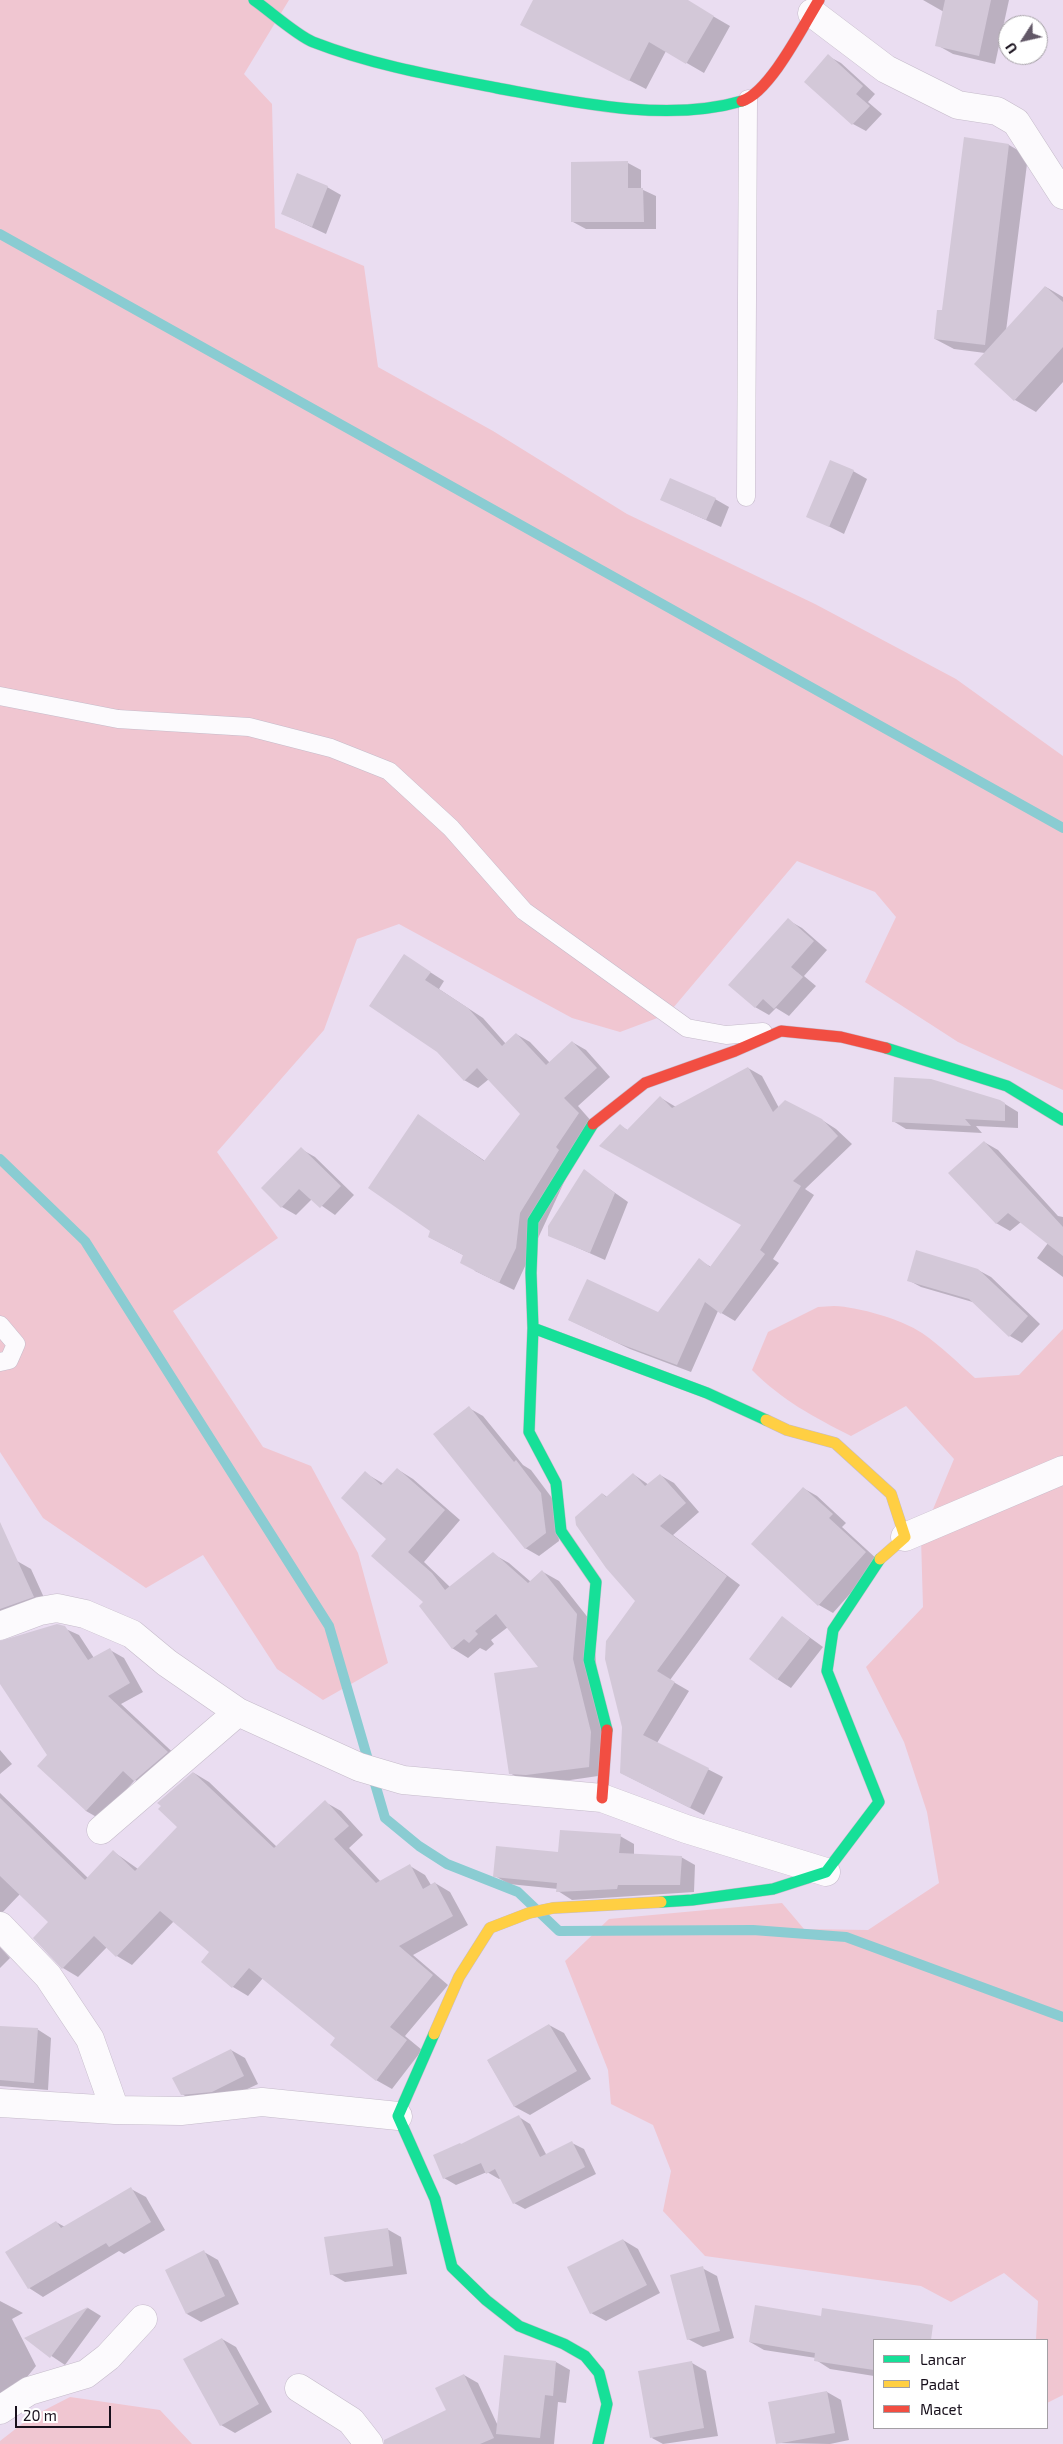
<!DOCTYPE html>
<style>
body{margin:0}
#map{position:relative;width:1063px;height:2444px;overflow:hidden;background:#eaddf1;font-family:"Exo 2",sans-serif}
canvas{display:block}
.legend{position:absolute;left:873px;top:2339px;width:175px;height:90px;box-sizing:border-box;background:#fff;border:1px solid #a39fa4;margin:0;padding:6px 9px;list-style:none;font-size:15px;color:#18101c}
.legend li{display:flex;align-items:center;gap:10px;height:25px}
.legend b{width:25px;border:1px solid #a39fa4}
.north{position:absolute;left:998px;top:15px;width:50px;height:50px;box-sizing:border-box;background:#fff;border:1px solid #a39fa4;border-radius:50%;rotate:235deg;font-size:14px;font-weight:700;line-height:20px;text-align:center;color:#18101c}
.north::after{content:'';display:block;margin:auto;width:18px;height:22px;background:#625867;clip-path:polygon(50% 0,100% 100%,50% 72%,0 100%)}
.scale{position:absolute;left:15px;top:2406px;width:96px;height:22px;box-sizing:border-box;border:2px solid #18101c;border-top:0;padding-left:6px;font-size:15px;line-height:18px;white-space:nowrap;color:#18101c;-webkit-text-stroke:4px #fff;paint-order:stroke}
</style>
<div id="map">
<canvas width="1063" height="2444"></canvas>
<ul class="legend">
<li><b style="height:6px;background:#16e098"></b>Lancar</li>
<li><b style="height:6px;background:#ffcf43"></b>Padat</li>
<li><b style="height:6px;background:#f24e42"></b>Macet</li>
</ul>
<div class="north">U</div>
<div class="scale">20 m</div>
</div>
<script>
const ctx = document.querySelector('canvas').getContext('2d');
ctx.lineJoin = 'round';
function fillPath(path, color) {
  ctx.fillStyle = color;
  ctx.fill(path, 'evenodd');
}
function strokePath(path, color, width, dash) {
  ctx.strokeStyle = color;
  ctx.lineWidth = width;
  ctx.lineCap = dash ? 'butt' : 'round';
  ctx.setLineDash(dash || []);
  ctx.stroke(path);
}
const green = new Path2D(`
 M 0,0 L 289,0 L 244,74 L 272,104 L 275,228 L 364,266 L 378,367 L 493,431 L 627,514 L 815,604 L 956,679 L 1063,756 L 1063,1090 L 958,1042 L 865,982 L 896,917 L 875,892 L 797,861 L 668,1014 L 620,1032 L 572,1018 L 399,924 L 357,939 L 324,1030 L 217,1152 L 278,1238 L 173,1311 L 263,1447 L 311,1466 L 358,1553 L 388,1663 L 323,1700 L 277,1669 L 203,1555 L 146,1588 L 43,1518 L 0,1452 Z
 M 834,1306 C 859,1307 901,1319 922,1333 C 941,1346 958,1363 975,1378 L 1019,1375 L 1063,1329 L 1063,2395 L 1047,2403 L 1047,2340 L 1036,2340 L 1038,2301 L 1004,2273 L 951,2302 L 921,2286 L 705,2256 L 663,2211 L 671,2171 L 653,2125 L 611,2104 L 608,2070 L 565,1961 L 609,1919 L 782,1903 L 804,1929 L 868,1930 L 939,1883 L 927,1812 L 904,1742 L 866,1667 L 923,1607 L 921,1538 L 954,1459 L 906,1406 L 851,1436 C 812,1416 783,1401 752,1370 L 768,1332 L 818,1307 Z
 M 70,2397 L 160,2410 L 192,2444 L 0,2444 L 0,2441 L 31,2417 Z`);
const shadow = new Path2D(`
 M 534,0 L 685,0 L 730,26 L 704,73 L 666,51 L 646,89 L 539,34 Z
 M 923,0 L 1009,0 L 995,64 L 953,54 L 937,45 L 944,12 Z
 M 828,56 L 841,63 L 875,94 L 868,102 L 882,114 L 866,131 L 853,124 L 805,82 Z
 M 965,139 L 1009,145 L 1028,156 L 1006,331 L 1046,287 L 1063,297 L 1063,382 L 1036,412 L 1015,400 L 985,353 L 954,349 L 935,339 L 944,312 Z
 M 628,163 L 641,170 L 641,189 L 656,196 L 656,229 L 586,229 L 573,222 Z
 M 327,187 L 341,195 L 326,234 L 283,214 Z
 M 853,471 L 867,479 L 844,534 L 808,516 Z
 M 715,499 L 729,507 L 721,527 L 662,500 Z
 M 788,920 L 802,928 L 827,950 L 804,976 L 816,986 L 789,1016 L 776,1008 L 769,1015 L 755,1007 Z
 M 405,956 L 444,981 L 439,989 L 483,1018 L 506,1044 L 516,1034 L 530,1042 L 550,1063 L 572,1042 L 586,1050 L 610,1077 L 578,1106 L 592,1122 L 514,1290 L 475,1271 L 465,1256 L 429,1237 L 432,1231 L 419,1116 L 485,1161 L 521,1114 L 489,1079 L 478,1088 L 464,1080 Z
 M 748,1068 L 762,1076 L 779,1108 L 822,1120 L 836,1129 L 852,1144 L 805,1189 L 814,1195 L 773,1259 L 779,1263 L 735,1321 L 718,1311 L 691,1372 L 630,1349 L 569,1320 L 659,1313 L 699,1260 L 711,1267 L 743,1225 L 621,1126 L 629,1131 L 661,1098 L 676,1107 Z
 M 1005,1104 L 1018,1112 L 1018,1128 L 976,1126 L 982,1133 L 906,1129 L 893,1121 Z
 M 984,1142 L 998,1150 L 1058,1216 L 1063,1217 L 1063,1277 L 1037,1258 L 1048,1243 L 1021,1222 L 1010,1231 L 996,1223 Z
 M 301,1149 L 315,1157 L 354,1195 L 335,1215 L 312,1199 L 296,1215 L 282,1207 L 263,1188 Z
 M 584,1171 L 628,1202 L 605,1260 L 549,1235 Z
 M 978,1270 L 991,1277 L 1040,1324 L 1022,1343 L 1010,1336 L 976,1303 L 921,1287 L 908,1280 Z
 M 469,1408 L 483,1416 L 523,1465 L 531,1470 L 555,1502 L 559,1541 L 539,1556 L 525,1548 Z
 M 397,1469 L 413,1479 L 460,1520 L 424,1562 L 450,1587 L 493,1554 L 509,1563 L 531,1582 L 543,1572 L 559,1581 L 593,1624 L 605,1775 L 543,1784 L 527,1783 L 510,1773 L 540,1668 L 508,1627 L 491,1640 L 494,1644 L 486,1651 L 480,1648 L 468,1658 L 452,1648 L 387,1539 L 365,1473 L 384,1484 Z
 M 633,1474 L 649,1485 L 660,1475 L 674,1483 L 699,1512 L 673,1535 L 740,1585 L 670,1680 L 689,1691 L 657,1743 L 723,1777 L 704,1815 L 621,1773 L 637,1601 L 603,1494 L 607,1497 Z
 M 803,1488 L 817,1496 L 846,1523 L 842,1527 L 879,1561 L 833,1613 L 819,1605 L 752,1544 Z
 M 0,1559 L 17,1561 L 31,1569 L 46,1602 L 0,1626 Z
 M 783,1618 L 823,1647 L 791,1688 L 777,1679 Z
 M 57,1625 L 79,1635 L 94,1658 L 110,1650 L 124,1658 L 143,1692 L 121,1704 L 181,1760 L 149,1788 L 135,1780 L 100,1819 L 86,1811 L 0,1682 L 0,1642 Z
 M 0,1750 L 12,1764 L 0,1774 Z
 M 194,1773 L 209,1782 L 277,1847 L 325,1802 L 341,1811 L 363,1835 L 349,1848 L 381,1882 L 410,1866 L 425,1875 L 431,1885 L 435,1883 L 450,1892 L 468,1925 L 413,1955 L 448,1985 L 405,2036 L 422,2050 L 392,2089 L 376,2080 L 337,2037 L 263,1978 L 248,1996 L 233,1987 L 202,1962 L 211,1951 L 174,1921 L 132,1965 L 117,1956 L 107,1947 L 78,1977 L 63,1968 L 35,1938 L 50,1922 L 20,1894 L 0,1915 L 0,1793 L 88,1878 L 114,1852 L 138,1869 L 179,1827 Z
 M 620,1836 L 634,1844 L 634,1855 L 681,1857 L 695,1865 L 694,1892 L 572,1900 L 558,1891 L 558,1889 L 509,1884 L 495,1876 Z
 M 0,1947 L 10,1958 L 0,1968 Z
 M 549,2025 L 564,2033 L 591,2079 L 530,2115 L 515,2107 L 488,2061 Z
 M 0,2027 L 37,2029 L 51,2038 L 48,2090 L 0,2086 Z
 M 231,2050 L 245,2058 L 258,2084 L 226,2099 L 196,2103 L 182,2094 Z
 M 519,2117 L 530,2124 L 547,2156 L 572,2143 L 584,2149 L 596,2174 L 525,2209 L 514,2203 L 501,2178 L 499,2179 L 487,2172 L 456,2185 L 444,2178 L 434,2156 L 462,2145 Z
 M 131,2189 L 146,2197 L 165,2230 L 124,2254 L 119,2251 L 43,2297 L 29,2288 L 56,2222 L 65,2227 Z
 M 387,2229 L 401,2237 L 407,2274 L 345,2282 L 331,2274 Z
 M 623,2240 L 638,2249 L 660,2293 L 606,2321 L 591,2313 Z
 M 204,2252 L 218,2260 L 239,2304 L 201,2322 L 187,2314 Z
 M 702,2268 L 717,2276 L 734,2338 L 703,2347 L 688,2339 Z
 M 0,2301 L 23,2313 L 12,2319 L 36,2366 L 0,2410 Z
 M 88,2308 L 101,2316 L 65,2365 L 26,2339 Z
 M 222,2339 L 236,2347 L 272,2412 L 235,2433 L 221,2425 Z
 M 916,2339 L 920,2340 L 874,2340 L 874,2376 L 830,2369 L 816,2360 L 816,2358 L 764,2350 L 750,2342 Z
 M 556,2362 L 570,2370 L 566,2403 L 558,2402 L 554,2444 L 387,2444 L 448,2410 L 464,2375 L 478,2383 L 498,2426 Z
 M 692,2363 L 706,2371 L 718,2436 L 663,2444 L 652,2438 Z
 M 827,2392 L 841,2400 L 849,2440 L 830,2444 L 778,2443 Z`);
const stream = new Path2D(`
 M 0,234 L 1063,828
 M 0,1159 L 85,1241 L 329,1626 L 385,1818 L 419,1846 L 447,1864 L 518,1892 L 559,1931 L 753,1930 L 846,1937 L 1063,2017`);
const building = new Path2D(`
 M 533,0 L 688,0 L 714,16 L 686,64 L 649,42 L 629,81 L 520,25 Z
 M 945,0 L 991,0 L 979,56 L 935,46 Z
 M 828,54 L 863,86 L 856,94 L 870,106 L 852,125 L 804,82 Z
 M 964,137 L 1009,144 L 985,345 L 934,339 L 937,310 L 942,310 Z
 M 628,161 L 628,188 L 643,188 L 644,222 L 571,222 L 571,162 Z
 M 297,173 L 328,186 L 312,227 L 281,214 Z
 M 1045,286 L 1063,302 L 1063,347 L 1014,401 L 974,364 Z
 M 830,460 L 854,470 L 829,527 L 806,517 Z
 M 670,478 L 716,498 L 706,520 L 660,500 Z
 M 788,918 L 814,941 L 791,967 L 803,977 L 774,1009 L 763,999 L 755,1008 L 728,985 Z
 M 404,954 L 431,972 L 425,980 L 468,1008 L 502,1046 L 516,1033 L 546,1065 L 572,1041 L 597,1068 L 564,1098 L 579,1113 L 556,1147 L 559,1150 L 520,1213 L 516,1248 L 499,1283 L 460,1263 L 463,1255 L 428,1237 L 430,1231 L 368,1188 L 418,1114 L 484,1161 L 520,1114 L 477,1068 L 464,1081 L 437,1052 L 369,1006 Z
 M 748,1067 L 773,1112 L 785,1100 L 822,1119 L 838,1136 L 793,1181 L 801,1186 L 760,1250 L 765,1254 L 721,1314 L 705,1302 L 677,1365 L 615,1342 L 568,1320 L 587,1279 L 658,1312 L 699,1258 L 710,1267 L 741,1225 L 599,1146 L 620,1124 L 627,1130 L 660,1096 L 672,1108 Z
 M 894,1077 L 931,1079 L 1000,1100 L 1005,1103 L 1005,1121 L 965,1119 L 971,1126 L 892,1122 Z
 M 984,1141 L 1063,1227 L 1063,1256 L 1008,1213 L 996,1224 L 948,1173 Z
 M 301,1147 L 341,1186 L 320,1208 L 299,1189 L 281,1208 L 261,1188 Z
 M 584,1169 L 615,1193 L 590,1253 L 548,1236 L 548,1226 Z
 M 916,1250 L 978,1269 L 1028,1316 L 1009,1337 L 969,1299 L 907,1281 Z
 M 469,1406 L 514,1462 L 516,1460 L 541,1493 L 546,1533 L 525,1549 L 433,1434 Z
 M 397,1468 L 445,1510 L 408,1552 L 432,1573 L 445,1590 L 493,1552 L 528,1583 L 542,1570 L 577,1614 L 573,1659 L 591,1732 L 589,1767 L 526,1775 L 509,1774 L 494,1673 L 538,1667 L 496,1614 L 475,1631 L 478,1634 L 469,1643 L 464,1639 L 452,1649 L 419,1606 L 423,1602 L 371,1556 L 386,1539 L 341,1498 L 365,1471 L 381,1485 Z
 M 633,1473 L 645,1486 L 660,1474 L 686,1503 L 660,1526 L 727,1576 L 657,1671 L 675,1682 L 643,1735 L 709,1768 L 690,1808 L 620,1773 L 622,1727 L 605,1659 L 606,1641 L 635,1601 L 606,1568 L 576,1525 L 575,1517 L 602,1493 L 606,1497 Z
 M 803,1487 L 833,1514 L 829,1518 L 866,1552 L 818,1606 L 751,1544 Z
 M 0,1522 L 34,1597 L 0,1609 Z
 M 782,1616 L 810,1638 L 777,1680 L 749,1659 Z
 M 57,1624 L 65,1626 L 88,1660 L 110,1648 L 130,1683 L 108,1696 L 168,1752 L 134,1781 L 123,1771 L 86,1811 L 37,1766 L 47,1755 L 0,1684 L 0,1641 Z
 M 193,1772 L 274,1848 L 325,1800 L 349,1826 L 334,1839 L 376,1883 L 410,1864 L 423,1889 L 435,1882 L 453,1916 L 399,1946 L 433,1975 L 390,2027 L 407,2040 L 376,2081 L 330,2045 L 335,2038 L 249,1968 L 232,1988 L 201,1962 L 209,1952 L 160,1911 L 116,1957 L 94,1936 L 62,1969 L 33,1938 L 48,1922 L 0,1876 L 0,1798 L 85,1880 L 113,1850 L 135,1871 L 177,1827 L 158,1809 L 161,1806 L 157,1803 Z
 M 560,1830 L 621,1834 L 619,1853 L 682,1856 L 680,1885 L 618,1885 L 617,1889 L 556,1892 L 557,1883 L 493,1877 L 496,1846 L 558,1852 Z
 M 549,2024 L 577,2071 L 514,2107 L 487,2060 Z
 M 0,2026 L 38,2028 L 34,2083 L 0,2080 Z
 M 231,2049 L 244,2076 L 212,2092 L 181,2095 L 172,2078 Z
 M 519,2115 L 540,2157 L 572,2141 L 585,2167 L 513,2204 L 495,2169 L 486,2174 L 481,2163 L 443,2179 L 433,2155 L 460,2143 L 461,2144 Z
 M 131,2187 L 151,2222 L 109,2247 L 106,2243 L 28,2289 L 5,2252 L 56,2221 L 61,2228 Z
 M 388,2228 L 393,2266 L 330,2275 L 324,2237 Z
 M 623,2239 L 647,2285 L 590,2314 L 567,2267 Z
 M 204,2250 L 225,2296 L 186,2314 L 165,2270 Z
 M 703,2266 L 720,2331 L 687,2340 L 670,2275 Z
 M 755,2305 L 821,2316 L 822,2308 L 933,2325 L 931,2340 L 874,2340 L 874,2370 L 814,2361 L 815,2353 L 749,2342 Z
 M 88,2307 L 50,2358 L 24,2338 Z
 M 222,2338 L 259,2404 L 220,2426 L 183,2359 Z
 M 504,2355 L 556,2361 L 553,2396 L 545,2395 L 540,2438 L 496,2434 Z
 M 692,2361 L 704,2428 L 650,2438 L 638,2371 Z
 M 464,2374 L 494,2438 L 480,2444 L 384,2444 L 384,2440 L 446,2410 L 435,2388 Z
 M 827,2391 L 835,2433 L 776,2444 L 768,2402 Z`);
const lane = new Path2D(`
 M 746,497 L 748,99
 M 0,696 L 118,719 L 249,727 L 331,748 L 389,771 L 451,828 L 524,911 L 687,1028 L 726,1035 L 763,1032
 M 0,1325 L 16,1344 L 9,1360 L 0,1362`);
const street = new Path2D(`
 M 812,13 L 886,69 L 958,105 L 997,111 L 1016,122 L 1063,195
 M 905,1537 L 1063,1470
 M 0,1626 L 40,1611 L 57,1608 L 85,1614 L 132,1634 L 167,1663 L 238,1712 L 359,1767 L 403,1780 L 602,1798 L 686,1829 L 826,1872
 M 101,1830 L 238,1712
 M 0,1926 L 48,1976 L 90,2039 L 115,2110
 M 0,2103 L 115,2110 L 181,2111 L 262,2102 L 398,2116
 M 299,2388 L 351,2421 L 369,2444
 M 0,2410 L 29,2391 L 86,2374 L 108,2357 L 143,2319`);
const fast = new Path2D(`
 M 254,0 C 270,11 296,35 313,42 C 372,65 435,76 497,88 C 573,102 667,123 742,101
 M 886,1048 L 1007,1086 L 1063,1120
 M 593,1124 L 533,1221 L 531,1273 L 533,1328 L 707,1393 L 766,1420
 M 533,1328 L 529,1432 L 556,1483 L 561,1531 L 596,1582 L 589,1660 L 607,1730
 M 661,1902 L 692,1900 L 773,1889 L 826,1872 L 879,1802 L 827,1671 L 833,1630 L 880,1559
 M 434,2034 L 398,2116 L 435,2199 L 452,2267 L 486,2300 L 519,2326 L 564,2344 L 585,2356 L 599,2373 L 607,2404 L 598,2444`);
const slow = new Path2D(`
 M 766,1420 L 787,1430 L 835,1443 L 891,1494 L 905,1537 L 880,1559
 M 434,2034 L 459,1977 L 490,1928 L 529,1913 L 553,1908 L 661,1902`);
const jam = new Path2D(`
 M 742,101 C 770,92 803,26 819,0
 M 593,1124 L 645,1083 L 735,1051 L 781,1031 L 841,1037 L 886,1048
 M 602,1798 L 607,1730`);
fillPath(green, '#f0c6d1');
fillPath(shadow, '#0003');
strokePath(stream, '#8accd2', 10);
fillPath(building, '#d3c8d8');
strokePath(lane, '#c5bbca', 19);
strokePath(street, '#c5bbca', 29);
strokePath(fast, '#c5bbca', 12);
strokePath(slow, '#c5bbca', 12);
strokePath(jam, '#c5bbca', 12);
strokePath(lane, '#fcfafd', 18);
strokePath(street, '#fcfafd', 28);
strokePath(fast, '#16e098', 11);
strokePath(slow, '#ffcf43', 11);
strokePath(jam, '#f24e42', 11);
</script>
